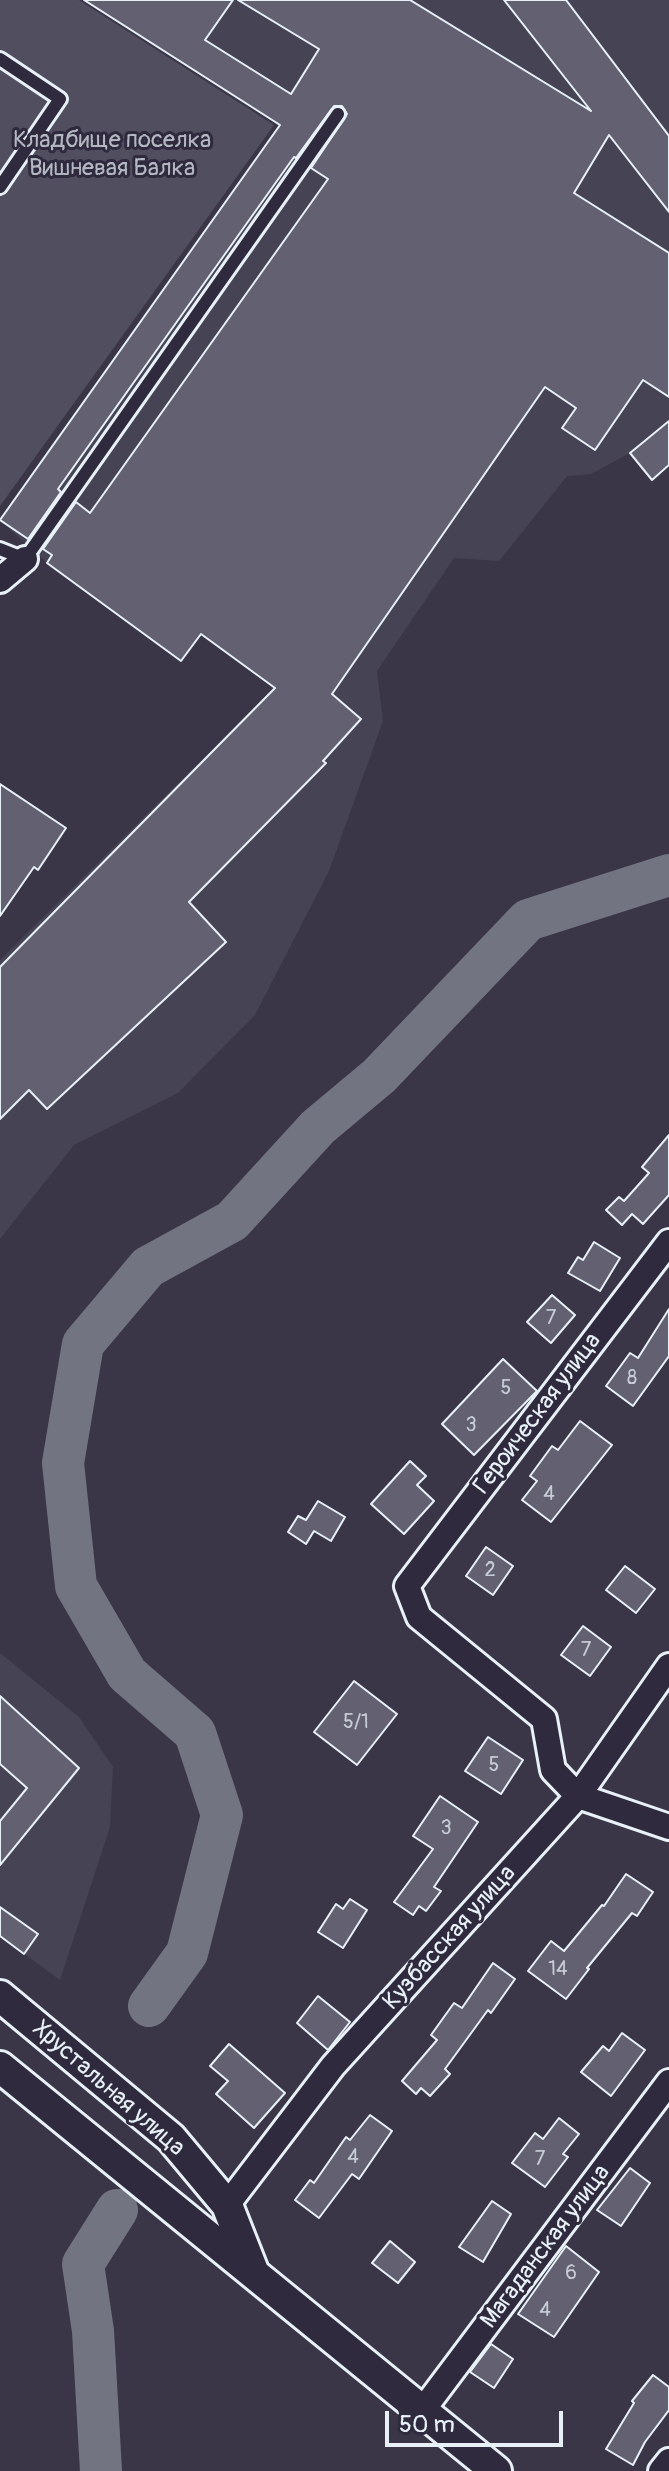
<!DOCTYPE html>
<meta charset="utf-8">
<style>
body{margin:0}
#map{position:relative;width:669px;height:2471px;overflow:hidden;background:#3a3648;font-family:Pangolin,sans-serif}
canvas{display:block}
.scale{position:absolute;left:385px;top:2411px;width:178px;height:36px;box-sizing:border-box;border:4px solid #e8f1f8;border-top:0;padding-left:10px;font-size:24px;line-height:28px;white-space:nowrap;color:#e8f1f8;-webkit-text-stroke:6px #2f2a3d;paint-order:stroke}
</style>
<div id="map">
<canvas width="669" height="2471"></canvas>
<div class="scale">50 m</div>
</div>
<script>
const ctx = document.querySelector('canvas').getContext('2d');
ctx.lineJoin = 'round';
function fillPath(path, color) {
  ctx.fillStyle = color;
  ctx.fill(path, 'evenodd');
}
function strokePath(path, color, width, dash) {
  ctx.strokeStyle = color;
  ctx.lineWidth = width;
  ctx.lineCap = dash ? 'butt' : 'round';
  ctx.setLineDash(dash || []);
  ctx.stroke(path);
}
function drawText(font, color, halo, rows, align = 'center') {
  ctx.font = font + ' Pangolin,sans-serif';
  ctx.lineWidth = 6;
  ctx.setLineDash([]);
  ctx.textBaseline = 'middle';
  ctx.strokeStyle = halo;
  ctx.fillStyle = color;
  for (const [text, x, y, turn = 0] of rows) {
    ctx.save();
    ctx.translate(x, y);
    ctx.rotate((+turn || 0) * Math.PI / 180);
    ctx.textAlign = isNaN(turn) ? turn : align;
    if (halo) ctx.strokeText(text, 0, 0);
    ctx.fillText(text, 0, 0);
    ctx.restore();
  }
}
const built = new Path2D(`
 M 84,0 L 669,0 L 669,465 L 652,480 L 630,453 L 591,474 L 567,476 L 499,561 L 454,558 L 377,671 L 383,721 L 329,871 L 255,1015 L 178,1093 L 74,1145 L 0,1239 L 0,960 L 274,688 L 201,635 L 181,661 L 47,563 L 0,520 L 280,125 Z
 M 0,1653 L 79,1717 L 113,1767 L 110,1827 L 60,1980 L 0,1936 Z`);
const green = new Path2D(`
 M 0,0 L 79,0 L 274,125 L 0,506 Z`);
const river = new Path2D(`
 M 149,2006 L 187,1953 L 222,1815 L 195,1733 L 127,1674 L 76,1586 L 63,1463 L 83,1344 L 148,1267 L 232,1221 L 318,1127 L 379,1076 L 528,920 L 669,875
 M 101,2471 L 93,2331 L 83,2264 L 117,2210`);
const building = new Path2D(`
 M 84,0 L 233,0 L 205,40 L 291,94 L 319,49 L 238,0 L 410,0 L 591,111 L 504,0 L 566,0 L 669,136 L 669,212 L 609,135 L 574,193 L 669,253 L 669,397 L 643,380 L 595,450 L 562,428 L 576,408 L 545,387 L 332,694 L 361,719 L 323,761 L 326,763 L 189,902 L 226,942 L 47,1109 L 29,1090 L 0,1119 L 0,967 L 275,688 L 201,634 L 181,661 L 47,563 L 52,555 L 43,549 L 76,502 L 90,513 L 328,179 L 311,168 L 347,114 L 342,106 L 334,106 L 296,158 L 294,157 L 58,489 L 61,492 L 28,539 L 0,520 L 280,125 Z
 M 669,421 L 669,465 L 652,480 L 630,453 Z
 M 0,784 L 66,828 L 38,870 L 34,867 L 0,916 Z
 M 669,1135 L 669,1195 L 643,1224 L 632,1214 L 622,1225 L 606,1210 L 619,1197 L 624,1201 L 649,1173 L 642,1167 Z
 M 594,1242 L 620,1258 L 600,1291 L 568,1273 L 578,1257 L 583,1260 Z
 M 552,1295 L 575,1315 L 551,1343 L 527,1322 Z
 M 669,1309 L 669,1356 L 633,1406 L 606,1386 L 630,1353 L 638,1358 Z
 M 503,1359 L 537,1391 L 474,1455 L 442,1424 Z
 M 580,1421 L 612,1445 L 551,1522 L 522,1500 L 537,1481 L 530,1476 L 552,1446 L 558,1450 Z
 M 410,1461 L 426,1476 L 417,1485 L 434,1501 L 404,1534 L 371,1504 Z
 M 318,1501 L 345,1517 L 331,1541 L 314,1531 L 306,1544 L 288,1532 L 298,1516 L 306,1520 Z
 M 486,1547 L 513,1566 L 493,1595 L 466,1576 Z
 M 625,1566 L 655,1589 L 636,1613 L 606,1590 Z
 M 583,1626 L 611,1647 L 590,1676 L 561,1655 Z
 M 354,1681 L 397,1714 L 357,1765 L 314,1732 Z
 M 0,1696 L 79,1768 L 0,1865 L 0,1821 L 27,1788 L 0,1764 Z
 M 488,1737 L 523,1760 L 501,1794 L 465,1771 Z
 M 440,1796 L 478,1822 L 434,1887 L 441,1891 L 426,1911 L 419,1906 L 413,1915 L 394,1902 L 433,1849 L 413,1836 Z
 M 626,1874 L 653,1892 L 637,1916 L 632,1913 L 587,1968 L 589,1969 L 566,1999 L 528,1971 L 551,1941 L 564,1951 L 602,1905 L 604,1906 Z
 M 350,1899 L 367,1910 L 343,1948 L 318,1932 L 336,1904 L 343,1909 Z
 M 0,1907 L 38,1934 L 24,1954 L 0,1936 Z
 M 493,1963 L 515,1979 L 491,2013 L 488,2010 L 445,2069 L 450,2074 L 430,2096 L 421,2088 L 416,2094 L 402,2081 L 437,2040 L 431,2035 L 454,2003 L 462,2008 Z
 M 318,1996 L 350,2022 L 328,2050 L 297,2023 Z
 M 622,2033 L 645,2050 L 611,2096 L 581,2072 L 603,2046 L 609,2051 Z
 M 229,2044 L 285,2093 L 254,2128 L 216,2094 L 228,2081 L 210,2066 Z
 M 370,2115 L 392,2131 L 359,2179 L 352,2174 L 319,2218 L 295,2200 L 310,2180 L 314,2183 L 346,2137 L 350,2140 Z
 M 559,2118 L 579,2134 L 563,2154 L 568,2157 L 545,2187 L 512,2163 L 535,2133 L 543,2139 Z
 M 630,2168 L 650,2183 L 621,2226 L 597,2210 Z
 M 492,2201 L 511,2214 L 483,2262 L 459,2247 Z
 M 390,2241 L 415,2262 L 398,2283 L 372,2263 Z
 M 566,2246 L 599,2272 L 554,2337 L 518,2314 Z
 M 491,2344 L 513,2359 L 494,2388 L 470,2372 Z
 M 653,2375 L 669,2387 L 669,2410 L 645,2442 L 633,2465 L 606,2449 L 634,2403 L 632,2401 Z`);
const service = new Path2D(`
 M 0,59 L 60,99 L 0,187
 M 0,549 L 25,559 L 338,114`);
const minor = new Path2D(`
 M 0,580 L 25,559
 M 669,1242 L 407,1586 L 419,1617 L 544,1719 L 553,1770 L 578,1796 L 669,1827
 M 227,2205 L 333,2066 L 578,1796 L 669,1666
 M 422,2411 L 669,2082
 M 661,2471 L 669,2461`);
const tertiary = new Path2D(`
 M 0,1996 L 171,2138 L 227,2205 L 253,2271
 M 0,2067 L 496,2471`);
const numberNames = [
 ["7",551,1319],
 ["8",632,1379],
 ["5",506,1389],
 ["3",471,1426],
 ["4",549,1495],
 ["2",490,1571],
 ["7",586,1651],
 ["5/1",356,1723],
 ["5",494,1766],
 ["3",446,1829],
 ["14",558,1970],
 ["4",353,2158],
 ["7",540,2160],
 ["6",571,2274],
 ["4",545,2311]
];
const parkNames = [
 ["Кладбище поселка",112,141],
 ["Вишневая Балка",112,169]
];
const streetNames = [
 ["Героическая улица",538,1414,-53],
 ["Кузбасская улица",450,1938,-48],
 ["Хрустальная улица",108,2089,41],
 ["Магаданская улица",546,2247,-53]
];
fillPath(built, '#464354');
fillPath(green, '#504e5f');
strokePath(river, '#737482', 42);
fillPath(building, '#636171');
strokePath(building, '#e8f1f8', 2);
strokePath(service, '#e8f1f8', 18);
strokePath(minor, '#e8f1f8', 30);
strokePath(tertiary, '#e8f1f8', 36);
strokePath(service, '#2f2a3d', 12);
strokePath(minor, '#2f2a3d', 24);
strokePath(tertiary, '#2f2a3d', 30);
drawText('20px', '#c7cdd6', null, numberNames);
drawText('24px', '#b3b8c2', '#2f2a3d', parkNames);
drawText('24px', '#e8f1f8', '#2f2a3d', streetNames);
</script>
